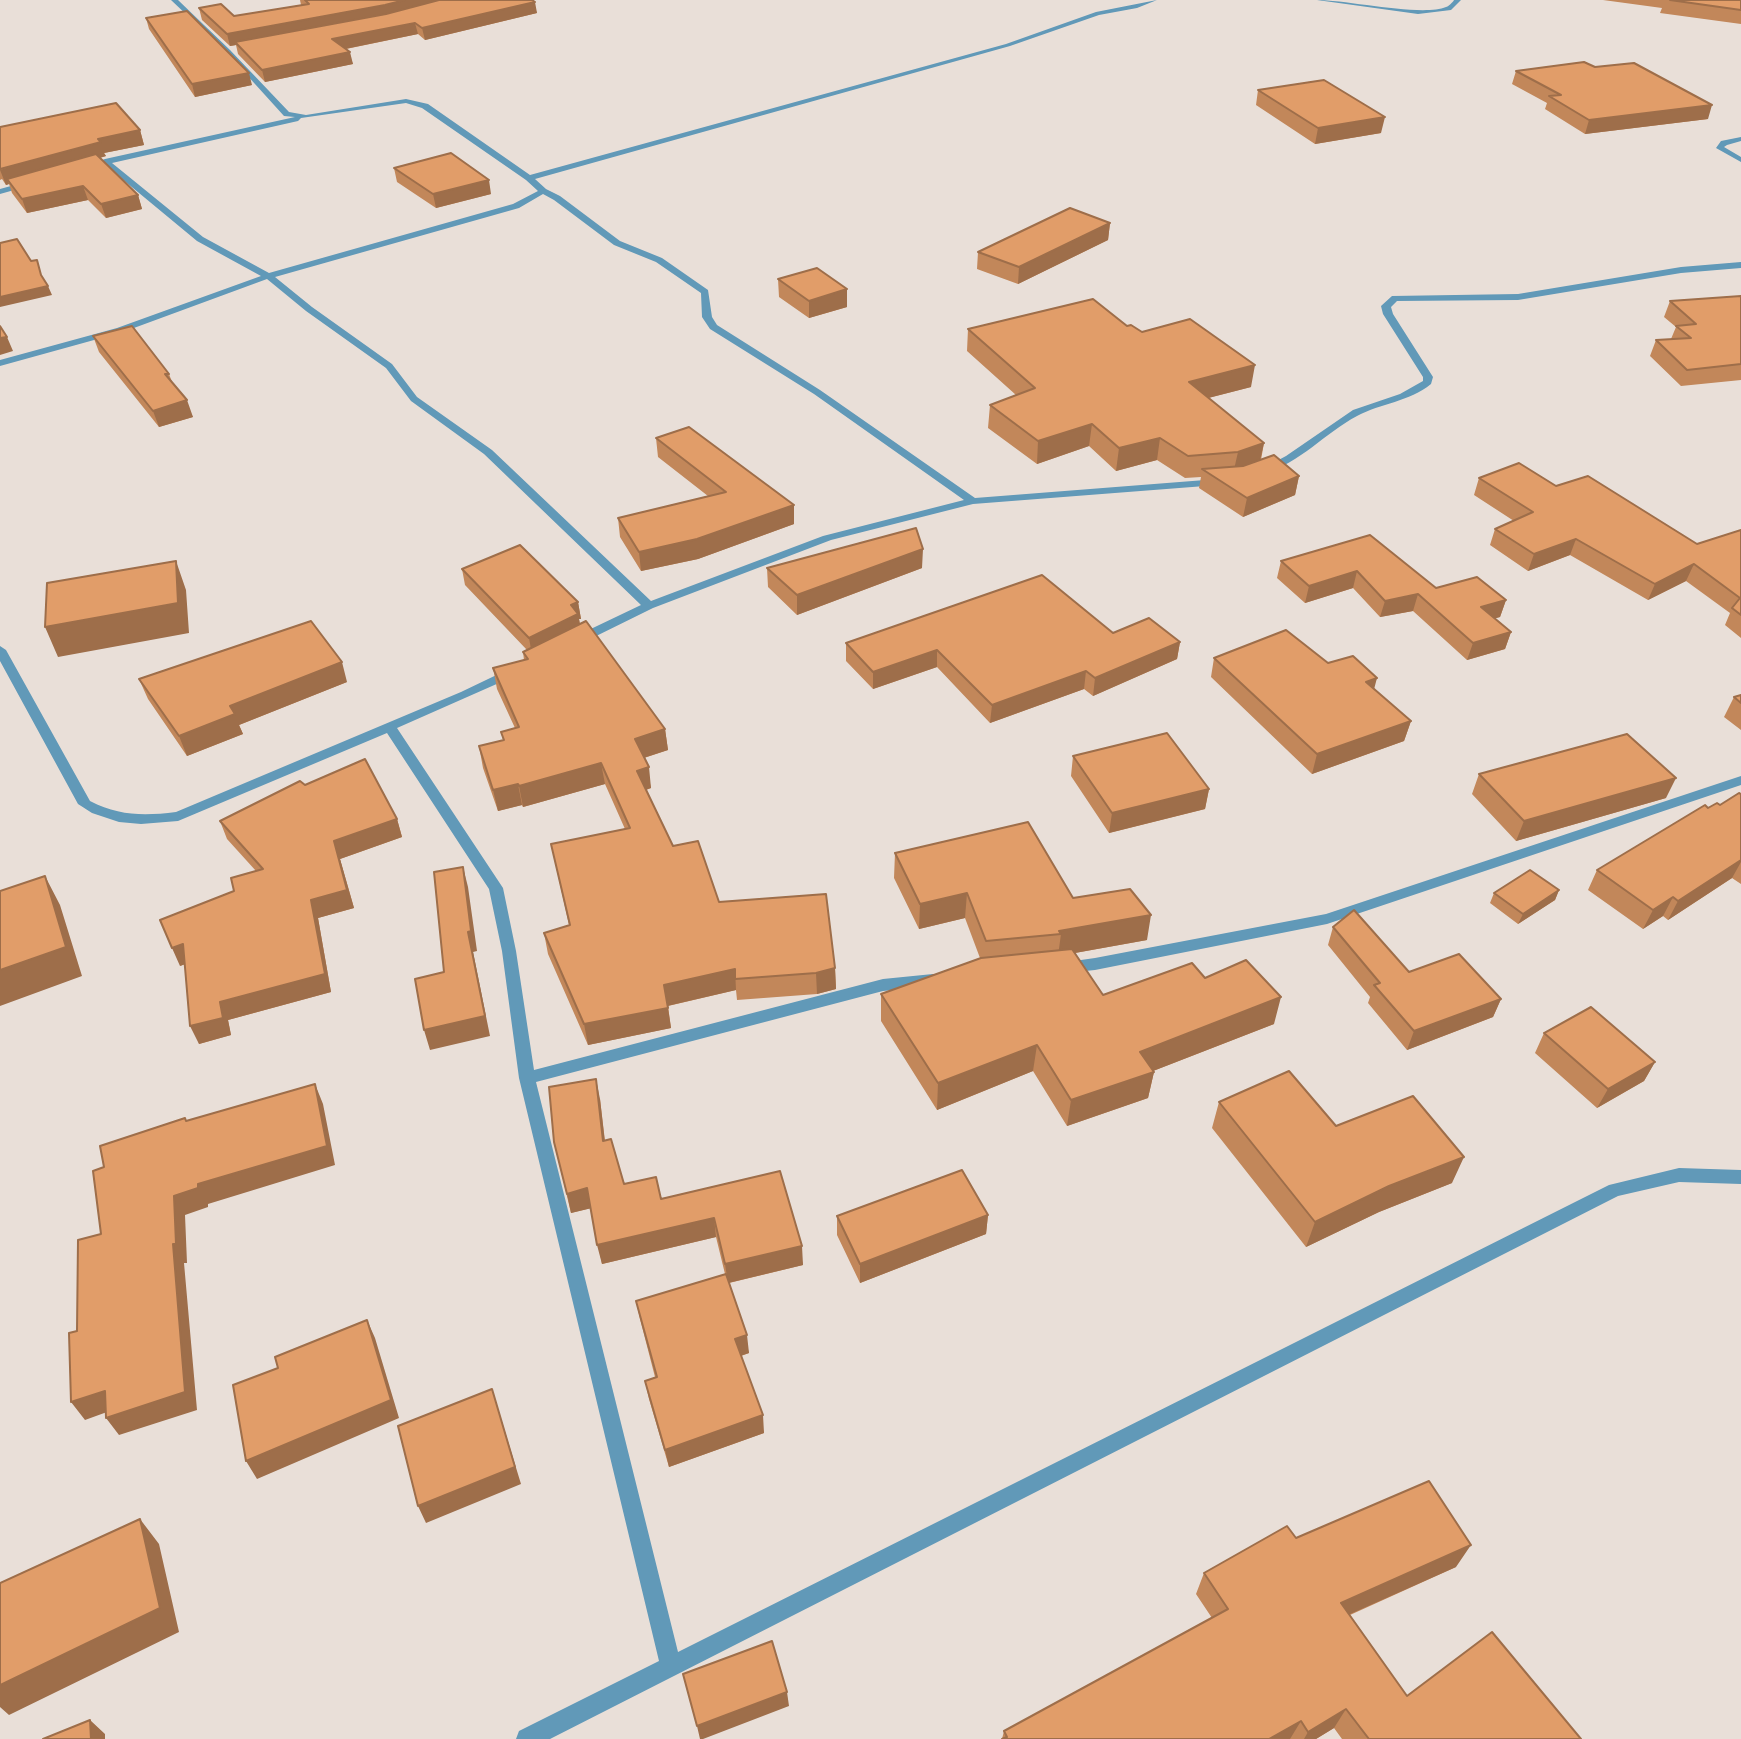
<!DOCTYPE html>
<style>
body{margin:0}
canvas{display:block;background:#e9dfd8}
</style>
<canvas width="1741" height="1739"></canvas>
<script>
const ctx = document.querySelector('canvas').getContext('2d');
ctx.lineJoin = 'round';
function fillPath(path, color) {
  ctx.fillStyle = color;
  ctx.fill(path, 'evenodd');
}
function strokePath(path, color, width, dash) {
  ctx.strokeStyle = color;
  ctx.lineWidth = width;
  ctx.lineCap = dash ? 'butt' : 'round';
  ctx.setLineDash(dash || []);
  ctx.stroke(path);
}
const street = new Path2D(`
 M 171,0 L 178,0 L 230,50 L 289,112 L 306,115 L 406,99 L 428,104 L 530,175 L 1006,44 L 1096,12 L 1157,0 L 1137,8 L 1099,15 L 1010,46 L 535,179 L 546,189 L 560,196 L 620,241 L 662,258 L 708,290 L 712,317 L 717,325 L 820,390 L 975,498 L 1218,479 L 1223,482 L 1218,485 L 973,504 L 831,540 L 653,608 L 582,643 L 574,643 L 572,640 L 574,637 L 641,605 L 484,454 L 411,401 L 386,368 L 306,311 L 267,279 L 123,332 L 0,366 L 0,360 L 117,328 L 261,276 L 197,241 L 104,164 L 99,165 L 95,163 L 105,159 L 295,117 L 284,116 L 226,52 ZM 406,103 L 422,108 L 526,180 L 538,191 L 513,204 L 269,273 L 203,237 L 112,163 L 298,121 L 301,118 ZM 543,194 L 554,200 L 614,245 L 656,262 L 701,293 L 702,317 L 710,329 L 814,394 L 964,500 L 823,536 L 651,601 L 492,450 L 417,397 L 392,364 L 312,307 L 275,277 L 519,208 Z
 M 1317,0 C 1348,0 1422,17 1446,7 C 1448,7 1453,2 1454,0 L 1461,0 L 1451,10 L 1418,14 Z
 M 1741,137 L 1741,141 L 1727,145 L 1724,147 L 1741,157 L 1741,162 L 1716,148 L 1721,141 Z
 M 29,181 L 33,183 L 32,185 L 0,194 L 0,189 Z
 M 1741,262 L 1741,268 L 1681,273 L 1518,300 L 1397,301 L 1391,307 L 1393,314 L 1433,377 L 1431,384 C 1409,402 1381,403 1357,416 C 1325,433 1300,463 1265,473 L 1260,470 L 1286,456 L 1353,410 L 1400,394 L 1423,381 L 1423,377 L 1383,314 L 1381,306 L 1392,296 L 1518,294 L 1681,267 Z
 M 0,646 L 6,650 L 90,801 C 119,816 144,816 176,812 L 461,692 L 509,669 L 517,669 L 519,672 L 517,675 L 397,728 L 503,888 L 516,951 L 534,1070 L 883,979 L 933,974 L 938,976 L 940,980 L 938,984 L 933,986 L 883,991 L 536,1082 L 678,1652 L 1609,1185 L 1679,1168 L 1741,1170 L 1741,1184 L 1679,1182 L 1618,1196 L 550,1739 L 516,1739 L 519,1731 L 659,1661 L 519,1078 L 502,951 L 489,889 L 387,733 L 178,821 L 141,824 L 119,822 L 92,813 L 78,804 L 0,661 Z
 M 1741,776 L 1741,785 L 1327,924 L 1095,970 L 1065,973 L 1060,971 L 1058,967 L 1060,963 L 1095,958 L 1326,914 Z`);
const wall = new Path2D(`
 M 300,0 L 532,0 L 537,13 L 425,40 L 418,34 L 346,49 L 353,64 L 265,82 L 238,54 L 236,45 L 230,46 L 202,20 L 199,8 L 234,16 L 301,5 Z
 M 1603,0 L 1741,0 L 1741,24 L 1660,13 L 1662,8 Z
 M 146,18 L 252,85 L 195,97 L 149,29 Z
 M 1595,67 L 1708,119 L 1585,134 L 1545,109 L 1547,103 L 1512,84 L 1516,71 Z
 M 1258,90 L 1381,133 L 1315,144 L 1256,105 Z
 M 0,127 L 140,130 L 144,145 L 104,153 L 106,156 L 100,158 L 138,195 L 142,209 L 106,218 L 88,200 L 27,213 L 12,193 L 9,184 L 6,185 L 2,179 L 0,180 Z
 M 394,168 L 491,194 L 436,208 L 397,182 Z
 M 1110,223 L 1108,240 L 1018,284 L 977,269 L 978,252 Z
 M 778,279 L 847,289 L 847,307 L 809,318 L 779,297 Z
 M 1741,296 L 1741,380 L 1681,386 L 1650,356 L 1656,340 L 1671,339 L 1676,327 L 1664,317 L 1670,301 Z
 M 1127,326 L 1251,387 L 1208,398 L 1264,443 L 1261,460 L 1299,476 L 1295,495 L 1243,517 L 1199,488 L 1201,477 L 1185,478 L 1157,460 L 1116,471 L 1089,446 L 1037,464 L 988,428 L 990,405 L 1016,395 L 967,351 L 968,329 Z
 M 93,336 L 169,374 L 172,382 L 193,417 L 159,427 L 99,352 Z
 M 656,438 L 794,524 L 698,559 L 641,571 L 620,537 L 618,518 L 708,496 L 658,457 Z
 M 1479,478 L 1556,486 L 1697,544 L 1741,530 L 1741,638 L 1725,625 L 1730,613 L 1686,581 L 1648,600 L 1570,555 L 1528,571 L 1490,545 L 1495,529 L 1514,521 L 1474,495 Z
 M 1370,535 L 1436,588 L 1506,600 L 1500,617 L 1495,618 L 1511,632 L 1505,649 L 1467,660 L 1413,611 L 1380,617 L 1353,588 L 1305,603 L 1277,578 L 1281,561 Z
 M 767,568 L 922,568 L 797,615 L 768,587 Z
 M 462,569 L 578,602 L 581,619 L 579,619 L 580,624 L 665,729 L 668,750 L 644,758 L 651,788 L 646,790 L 673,846 L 719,902 L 835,968 L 836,989 L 817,994 L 737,1000 L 736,990 L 668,1006 L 671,1028 L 588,1045 L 548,954 L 544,933 L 569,925 L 551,844 L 625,829 L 605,784 L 523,807 L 522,805 L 498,811 L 483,768 L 479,746 L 503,740 L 501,732 L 515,728 L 497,689 L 493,668 L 524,660 L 523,652 L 527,650 L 465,585 Z
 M 1113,633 L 1180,642 L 1177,659 L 1093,696 L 1084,689 L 990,723 L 937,667 L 873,689 L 846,661 L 846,643 Z
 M 1214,658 L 1328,663 L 1374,689 L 1411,721 L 1404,741 L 1312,774 L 1211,677 Z
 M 139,679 L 347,682 L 239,725 L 243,734 L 187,756 L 148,699 Z
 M 1741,695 L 1741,730 L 1724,717 L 1734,697 Z
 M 1073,756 L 1209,789 L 1205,809 L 1109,833 L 1071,776 Z
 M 1479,774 L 1666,798 L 1516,841 L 1472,794 Z
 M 305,785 L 397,819 L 402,837 L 340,859 L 354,908 L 318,918 L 331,992 L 228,1020 L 231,1035 L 199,1044 L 185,964 L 180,966 L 234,891 L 256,871 L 227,839 L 220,821 Z
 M 1741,794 L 1741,884 L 1732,878 L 1668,920 L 1663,916 L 1643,929 L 1588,890 L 1597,870 L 1708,808 L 1720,805 Z
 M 895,853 L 1073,898 L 1147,940 L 1075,953 L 1103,995 L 1205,978 L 1274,1024 L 1153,1071 L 1154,1072 L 1148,1098 L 1067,1126 L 1033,1071 L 937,1110 L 881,1021 L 881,994 L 980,958 L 965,918 L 919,929 L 894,878 Z
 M 1559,890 L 1555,900 L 1518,924 L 1490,903 L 1494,893 Z
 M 1333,927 L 1409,972 L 1501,999 L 1493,1017 L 1407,1050 L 1368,1003 L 1370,997 L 1328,945 Z
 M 1544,1033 L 1655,1062 L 1644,1081 L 1597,1108 L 1535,1053 Z
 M 600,1099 L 605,1141 L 624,1184 L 661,1199 L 780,1171 L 803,1265 L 729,1283 L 749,1353 L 741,1356 L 764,1433 L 669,1467 L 649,1399 L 645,1381 L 655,1377 L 640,1319 L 636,1301 L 725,1274 L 716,1237 L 602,1264 L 591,1208 L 571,1213 L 554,1142 Z
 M 1219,1102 L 1452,1183 L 1379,1212 L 1306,1247 L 1212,1128 Z
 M 988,1215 L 986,1234 L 860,1283 L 837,1235 L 837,1216 Z
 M 1296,1538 L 1456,1567 L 1350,1615 L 1407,1696 L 1581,1739 L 1342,1739 L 1334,1728 L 1316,1739 L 1002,1739 L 1004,1731 L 1212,1618 L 1196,1594 L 1204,1573 Z`);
const shadedWall = new Path2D(`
 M 405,0 L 452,0 L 387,16 L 235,42 L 236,45 L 230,46 L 227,34 Z
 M 535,2 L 537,13 L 425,40 L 422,28 Z
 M 415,23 L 418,34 L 335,51 L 332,39 Z
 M 350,52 L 353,64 L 265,82 L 262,70 Z
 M 249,73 L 252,85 L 195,97 L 192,84 Z
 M 1712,105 L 1708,119 L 1585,134 L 1589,120 Z
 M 1385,117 L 1381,133 L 1315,144 L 1318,128 Z
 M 140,130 L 144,145 L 104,153 L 106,156 L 10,183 L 7,179 L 9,184 L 6,185 L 0,170 L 98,139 Z
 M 489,180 L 491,194 L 436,208 L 433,194 Z
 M 83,186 L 88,200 L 27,213 L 22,199 Z
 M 138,195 L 142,209 L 106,218 L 101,204 Z
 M 1110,223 L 1108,240 L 1018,284 L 1019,267 Z
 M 48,286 L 52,295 L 0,307 L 0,297 Z
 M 847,289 L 847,307 L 809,318 L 809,301 Z
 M 7,337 L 13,351 L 0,355 L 0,338 Z
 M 1255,365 L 1251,387 L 1185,404 L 1189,382 Z
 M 187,400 L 193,417 L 159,427 L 153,411 Z
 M 1092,424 L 1089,446 L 1037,464 L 1038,441 Z
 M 1160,438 L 1157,460 L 1116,471 L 1119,448 Z
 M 1264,443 L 1259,465 L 1233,474 L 1238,452 Z
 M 1299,476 L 1295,495 L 1243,517 L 1247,498 Z
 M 794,505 L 794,524 L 698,559 L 641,571 L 639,552 Z
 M 1576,539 L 1570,555 L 1528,571 L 1534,554 Z
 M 923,549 L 922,568 L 797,615 L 797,595 Z
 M 176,561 L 186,590 L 189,633 L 58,657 L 45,627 Z
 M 1694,564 L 1686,581 L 1648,600 L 1655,584 Z
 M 1357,571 L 1353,588 L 1305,603 L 1309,586 Z
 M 1418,594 L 1413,611 L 1380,617 L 1385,601 Z
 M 1506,600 L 1500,617 L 1476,624 L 1481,607 Z
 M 578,602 L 581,619 L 579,619 L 581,631 L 532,655 L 529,638 L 571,605 Z
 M 1511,632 L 1505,649 L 1467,660 L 1473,643 Z
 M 1180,642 L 1177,659 L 1093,696 L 1095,678 Z
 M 937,650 L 937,667 L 873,689 L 873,672 Z
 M 342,662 L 347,682 L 239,725 L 243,734 L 187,756 L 179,736 L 230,706 Z
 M 1086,671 L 1084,689 L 990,723 L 992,705 Z
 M 1377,678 L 1372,697 L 1366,682 Z
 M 1411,721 L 1404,741 L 1312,774 L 1317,754 Z
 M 665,729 L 668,750 L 637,760 L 635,739 Z
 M 601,763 L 605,784 L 523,807 L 519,786 Z
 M 649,767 L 651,788 L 639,792 L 637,771 Z
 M 1676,778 L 1666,798 L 1516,841 L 1524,821 Z
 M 518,784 L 522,805 L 498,811 L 493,790 Z
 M 1209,789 L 1205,809 L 1109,833 L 1112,813 Z
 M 397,819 L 402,837 L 340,859 L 354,908 L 318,918 L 331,992 L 228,1020 L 231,1035 L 199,1044 L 190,1026 L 220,1002 L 311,900 L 334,841 Z
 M 1741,860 L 1741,862 L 1732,878 L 1668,920 L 1678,901 Z
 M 463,867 L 468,887 L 477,951 L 473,952 L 490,1036 L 430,1050 L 424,1030 L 468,932 Z
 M 45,876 L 60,905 L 82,976 L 0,1006 L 0,970 Z
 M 1559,890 L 1555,900 L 1518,924 L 1523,914 Z
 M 967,893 L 965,918 L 919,929 L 920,904 Z
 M 1673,897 L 1663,916 L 1643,929 L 1653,910 Z
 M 1151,915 L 1147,940 L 1058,956 L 1061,934 L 1059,931 Z
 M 183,944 L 191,962 L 180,966 L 172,948 Z
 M 835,968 L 836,989 L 817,994 L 816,973 Z
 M 735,969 L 736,990 L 667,1006 L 664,985 Z
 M 1281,997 L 1274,1024 L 1135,1078 L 1140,1052 Z
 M 1501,999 L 1493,1017 L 1407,1050 L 1414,1031 Z
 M 668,1008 L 671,1028 L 588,1045 L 584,1024 Z
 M 1037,1045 L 1033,1071 L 937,1110 L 938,1083 Z
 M 1655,1062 L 1644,1081 L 1597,1108 L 1608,1089 Z
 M 1154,1072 L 1148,1098 L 1067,1126 L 1071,1100 Z
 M 596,1079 L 600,1099 L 607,1161 L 603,1141 Z
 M 315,1084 L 323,1104 L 335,1165 L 208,1204 L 208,1207 L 185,1215 L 187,1263 L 184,1263 L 197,1410 L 119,1435 L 106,1418 L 173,1244 L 174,1196 L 198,1184 Z
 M 1464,1157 L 1452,1183 L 1379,1212 L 1306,1247 L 1315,1222 L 1389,1186 Z
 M 587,1188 L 592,1208 L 571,1213 L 567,1194 Z
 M 988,1215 L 986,1234 L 860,1283 L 860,1264 Z
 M 714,1218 L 716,1237 L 602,1264 L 597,1245 Z
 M 802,1246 L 803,1265 L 728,1283 L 725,1264 Z
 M 367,1320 L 375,1338 L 399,1418 L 257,1479 L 246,1461 Z
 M 747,1335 L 749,1353 L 737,1357 L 735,1339 Z
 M 492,1389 L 521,1484 L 426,1523 L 418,1506 Z
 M 105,1391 L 118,1408 L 85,1420 L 71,1402 Z
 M 763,1415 L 764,1433 L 669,1467 L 665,1450 Z
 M 140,1519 L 159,1544 L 179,1632 L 9,1715 L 0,1707 L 0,1685 Z
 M 1471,1545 L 1456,1567 L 1330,1623 L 1341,1603 Z
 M 787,1692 L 789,1706 L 703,1739 L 700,1739 L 697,1726 Z
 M 1346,1709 L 1334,1728 L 1316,1739 L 1304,1739 L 1308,1732 Z
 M 90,1720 L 105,1734 L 105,1739 L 91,1739 Z
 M 1301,1721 L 1290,1739 L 1269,1739 Z`);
const building = new Path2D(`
 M 305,0 L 405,0 L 385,5 L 227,34 L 199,8 L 221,4 L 234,16 L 309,4 Z
 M 439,0 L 532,0 L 535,2 L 422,28 L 415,23 L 332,39 L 350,52 L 262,70 L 235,42 L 386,14 Z
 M 1670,0 L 1741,0 L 1741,10 Z
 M 187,11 L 249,73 L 192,84 L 146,18 Z
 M 1584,62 L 1595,67 L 1634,63 L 1712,105 L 1589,120 L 1549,96 L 1561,95 L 1516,71 Z
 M 1324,80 L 1385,117 L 1318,128 L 1258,90 Z
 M 116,103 L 140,130 L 98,139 L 101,142 L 0,169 L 0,127 Z
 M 451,153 L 489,180 L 433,194 L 394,168 Z
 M 96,154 L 138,195 L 101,204 L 83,186 L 22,199 L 7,179 Z
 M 1070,208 L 1110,223 L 1019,267 L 978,252 Z
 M 17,239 L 31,261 L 37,260 L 41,275 L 48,286 L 0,297 L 0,243 Z
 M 817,268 L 847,289 L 809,301 L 778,279 Z
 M 1741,296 L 1741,364 L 1687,370 L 1656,340 L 1691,338 L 1676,326 L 1696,324 L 1670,301 Z
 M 1093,299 L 1127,326 L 1131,325 L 1142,332 L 1190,319 L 1255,365 L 1189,382 L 1264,443 L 1238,452 L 1188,456 L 1160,438 L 1119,448 L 1092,424 L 1038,441 L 990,405 L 1035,388 L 968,329 Z
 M 0,326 L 7,337 L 0,338 Z
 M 132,326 L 169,374 L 165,374 L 187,400 L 153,411 L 93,336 Z
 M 689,427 L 794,505 L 697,539 L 639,552 L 618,518 L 726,492 L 656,438 Z
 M 1274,455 L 1299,476 L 1247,498 L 1202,469 L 1243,466 Z
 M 1519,463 L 1556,486 L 1588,476 L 1697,544 L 1741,530 L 1741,615 L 1732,608 L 1740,598 L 1694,564 L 1655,584 L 1576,539 L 1534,554 L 1495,529 L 1533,512 L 1479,478 Z
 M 916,528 L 923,549 L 797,595 L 767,568 Z
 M 1370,535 L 1436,588 L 1477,577 L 1506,600 L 1481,607 L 1511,632 L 1473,643 L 1418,594 L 1385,601 L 1357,571 L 1309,586 L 1281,561 Z
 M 520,545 L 578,602 L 571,605 L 578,614 L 529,638 L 462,569 Z
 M 176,561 L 178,603 L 45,627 L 47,583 Z
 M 1042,575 L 1113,633 L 1149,618 L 1180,642 L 1095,678 L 1086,671 L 992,705 L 937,650 L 873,672 L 846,643 Z
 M 311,621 L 342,662 L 230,706 L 235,714 L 179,736 L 139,679 Z
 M 586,621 L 665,729 L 635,739 L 649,767 L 637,771 L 673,846 L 698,841 L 719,902 L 826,894 L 835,968 L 816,973 L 735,979 L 735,969 L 664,985 L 668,1008 L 584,1024 L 544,933 L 570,925 L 551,844 L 630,828 L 601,763 L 519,786 L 518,784 L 493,790 L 479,746 L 504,740 L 501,732 L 519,727 L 493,668 L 528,659 L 523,652 Z
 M 1286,630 L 1328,663 L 1353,656 L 1377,678 L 1366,682 L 1411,721 L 1317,754 L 1214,658 Z
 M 1741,695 L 1741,703 L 1734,697 Z
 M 1167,733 L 1209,789 L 1112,813 L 1073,756 Z
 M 1627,734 L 1676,778 L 1524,821 L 1479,774 Z
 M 365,759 L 397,819 L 334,841 L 347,890 L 311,900 L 325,974 L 220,1002 L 223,1018 L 190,1026 L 183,944 L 172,948 L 160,920 L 234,891 L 231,878 L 263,869 L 220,821 L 300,781 L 305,785 Z
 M 1739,793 L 1741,794 L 1741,860 L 1678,901 L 1673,897 L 1653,910 L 1597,870 L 1705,805 L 1708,808 L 1717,803 L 1720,805 Z
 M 1028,822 L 1073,898 L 1130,889 L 1151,915 L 1059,931 L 1061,934 L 986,941 L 967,893 L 920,904 L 895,853 Z
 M 463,867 L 471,931 L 468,932 L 485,1016 L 424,1030 L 415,979 L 444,972 L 434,872 Z
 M 1530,870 L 1559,890 L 1523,914 L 1494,893 Z
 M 45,876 L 66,947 L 0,970 L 0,891 Z
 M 1354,910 L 1409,972 L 1459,954 L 1501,999 L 1414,1031 L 1374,985 L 1380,983 L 1333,927 Z
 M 1072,949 L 1103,995 L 1192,963 L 1205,978 L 1246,960 L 1281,997 L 1140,1052 L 1154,1072 L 1071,1100 L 1037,1045 L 938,1083 L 881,994 L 981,958 Z
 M 1591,1007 L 1655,1062 L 1608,1089 L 1544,1033 Z
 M 1289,1071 L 1336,1126 L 1413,1096 L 1464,1157 L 1389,1186 L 1315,1222 L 1219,1102 Z
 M 596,1079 L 603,1141 L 611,1139 L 624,1184 L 656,1177 L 661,1199 L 780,1171 L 802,1246 L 725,1264 L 714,1218 L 597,1245 L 587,1188 L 567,1194 L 554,1142 L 549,1087 Z
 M 315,1084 L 327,1146 L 198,1184 L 198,1188 L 174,1196 L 176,1244 L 173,1244 L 185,1392 L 106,1418 L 105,1391 L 71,1402 L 69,1333 L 77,1331 L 78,1240 L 101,1234 L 93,1171 L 104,1167 L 100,1146 L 185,1118 L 186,1121 Z
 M 962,1170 L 988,1215 L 860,1264 L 837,1216 Z
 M 726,1274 L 747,1335 L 735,1339 L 763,1415 L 665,1450 L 645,1381 L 657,1377 L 636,1301 Z
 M 367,1320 L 391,1400 L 246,1461 L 233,1385 L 278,1368 L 275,1357 Z
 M 492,1389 L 515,1467 L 418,1506 L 398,1426 Z
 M 1429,1481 L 1471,1545 L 1341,1603 L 1407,1696 L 1492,1632 L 1581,1739 L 1369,1739 L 1346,1709 L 1308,1732 L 1301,1721 L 1269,1739 L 1002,1739 L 1007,1737 L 1004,1731 L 1228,1609 L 1204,1573 L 1287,1526 L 1296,1538 Z
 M 140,1519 L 160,1608 L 0,1685 L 0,1583 Z
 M 772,1641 L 787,1692 L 697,1726 L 683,1674 Z
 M 90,1720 L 91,1739 L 43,1739 Z`);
fillPath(street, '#6199b8');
fillPath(wall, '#c2875a');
fillPath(shadedWall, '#9e6e4a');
fillPath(building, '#e19d69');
strokePath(building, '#9e6e4a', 2);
</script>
